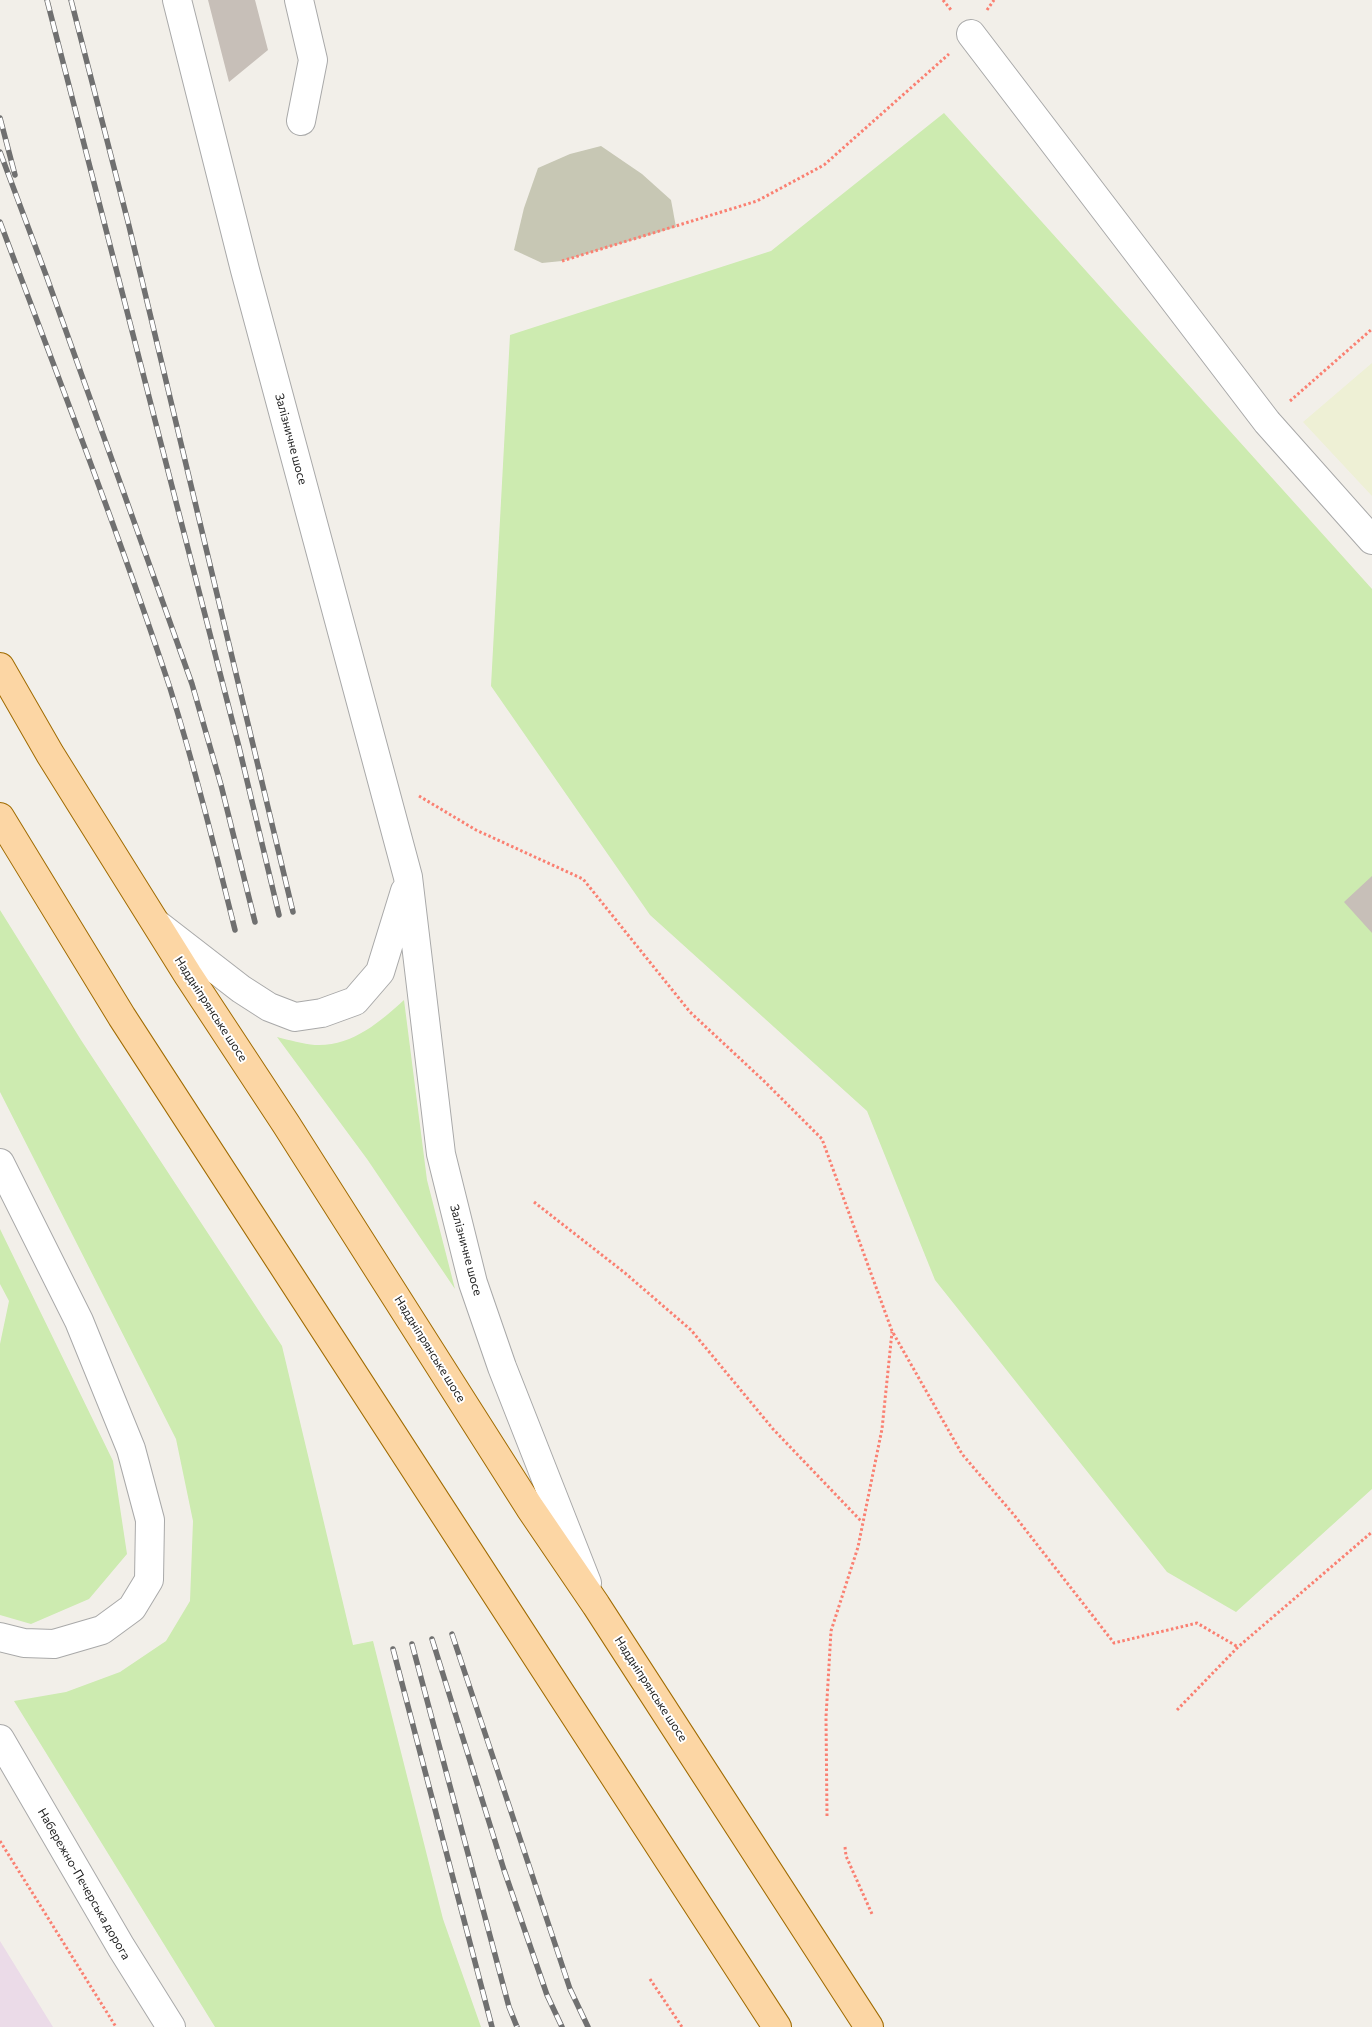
<!DOCTYPE html>
<meta charset="utf-8">
<style>
body{margin:0}
canvas{display:block;background:#f2efe9}
</style>
<canvas width="1372" height="2027"></canvas>
<script>
const ctx = document.querySelector('canvas').getContext('2d');
ctx.lineJoin = 'round';
function fillPath(path, color) {
  ctx.fillStyle = color;
  ctx.fill(path, 'evenodd');
}
function strokePath(path, color, width, dash) {
  ctx.strokeStyle = color;
  ctx.lineWidth = width;
  ctx.lineCap = dash ? 'butt' : 'round';
  ctx.setLineDash(dash || []);
  ctx.stroke(path);
}
function drawText(font, color, halo, rows, align = 'center') {
  ctx.font = font + ' Commissioner,sans-serif';
  ctx.lineWidth = 4;
  ctx.setLineDash([]);
  ctx.textBaseline = 'middle';
  ctx.strokeStyle = halo;
  ctx.fillStyle = color;
  for (const [text, x, y, turn = 0] of rows) {
    ctx.save();
    ctx.translate(x, y);
    ctx.rotate((+turn || 0) * Math.PI / 180);
    ctx.textAlign = isNaN(turn) ? turn : align;
    if (halo) ctx.strokeText(text, 0, 0);
    ctx.fillText(text, 0, 0);
    ctx.restore();
  }
}
const industrial = new Path2D(`
 M 0,1941 L 53,2027 L 0,2027 Z`);
const construction = new Path2D(`
 M 601,146 L 642,174 L 671,200 L 676,227 L 562,261 L 542,263 L 514,250 L 524,208 L 538,168 L 570,154 Z`);
const farmland = new Path2D(`
 M 1372,363 L 1372,496 L 1303,422 Z`);
const grass = new Path2D(`
 M 944,113 L 1372,589 L 1372,1489 L 1236,1612 L 1167,1572 L 935,1280 L 867,1111 L 650,915 L 491,686 L 510,335 L 771,251 Z
 M 0,910 L 81,1040 L 282,1346 L 353,1645 L 373,1641 L 443,1919 L 481,2027 L 215,2027 L 14,1701 L 66,1692 L 120,1672 L 166,1641 L 190,1601 L 193,1521 L 176,1439 L 0,1092 Z
 M 404,1000 L 427,1180 L 455,1289 L 367,1159 L 277,1037 C 289,1040 303,1044 315,1045 C 351,1047 380,1022 404,1000 Z
 M 0,1229 L 113,1461 L 127,1554 L 89,1599 L 31,1624 L 0,1615 L 0,1344 L 9,1301 L 0,1284 Z`);
const building = new Path2D(`
 M 208,0 L 255,0 L 268,50 L 229,82 Z
 M 1372,876 L 1372,933 L 1344,902 Z`);
const path = new Path2D(`
 M 943,0 L 951,10
 M 987,10 L 994,0
 M 562,261 L 757,201 L 824,165 L 949,54
 M 1290,401 L 1372,329
 M 419,796 L 476,830 L 583,879 L 690,1012 L 764,1081 L 822,1139 L 892,1331 L 962,1454 L 1014,1515 L 1114,1643 L 1197,1623 L 1238,1647
 M 534,1202 L 625,1273 L 691,1330 L 773,1429 L 862,1522
 M 1177,1710 L 1238,1647 L 1372,1532
 M 827,1816 L 826,1717 L 831,1631 L 858,1547 L 882,1429 L 892,1332
 M 0,1841 L 116,2027
 M 845,1847 L 846,1856 L 872,1914
 M 650,1979 L 682,2027`);
const minor = new Path2D(`
 M 177,0 L 245,270 L 408,877 L 441,1154 L 473,1283 L 502,1367 L 587,1583
 M 299,0 L 313,60 L 301,121
 M 971,34 L 1267,422 L 1372,540
 M 157,924 L 241,989 L 269,1007 L 295,1017 L 322,1013 L 355,1001 L 380,972 L 405,891
 M 0,1163 L 79,1321 L 131,1449 L 150,1520 L 149,1580 L 132,1608 L 102,1630 L 54,1644 L 24,1643 L 0,1637
 M 0,1739 L 121,1947 L 171,2027`);
const major = new Path2D(`
 M 0,667 L 50,754 L 188,975 L 286,1124 L 530,1508 L 596,1605 L 869,2027
 M 0,817 L 122,1017 L 777,2027`);
const rail = new Path2D(`
 M 47,0 L 239,747 L 279,915
 M 71,0 L 129,226 L 293,912
 M 0,118 L 15,175
 M 0,152 L 46,275 L 192,684 L 221,785 L 255,922
 M 0,222 C 58,377 118,531 170,688 C 195,768 215,849 235,930
 M 452,1634 L 570,1989 L 588,2027
 M 432,1639 L 504,1870 L 547,1995 L 562,2027
 M 412,1644 L 509,2007 L 517,2027
 M 393,1649 L 492,2027`);
const streetNames = [
 ["Залізничне шосе",291,439,75],
 ["Наддніпрянське шосе",211,1009,57],
 ["Залізничне шосе",466,1250,75],
 ["Наддніпрянське шосе",430,1349,58],
 ["Наддніпрянське шосе",651,1689,57],
 ["Набережно-Печерська дорога",84,1884,60]
];
fillPath(industrial, '#ebdbe8');
fillPath(construction, '#c7c7b4');
fillPath(farmland, '#eef0d5');
fillPath(grass, '#cdebb0');
fillPath(building, '#c7bfb8');
strokePath(minor, '#a9a9a9', 30);
strokePath(major, '#a06b00', 30);
strokePath(path, '#fa8072', 3, [2.5, 2.5]);
strokePath(minor, '#fff', 28);
strokePath(major, '#fcd6a4', 28);
strokePath(rail, '#707070', 5.5);
strokePath(rail, '#fff', 4, [11]);
drawText('12px', '#222', '#fff', streetNames);
</script>
